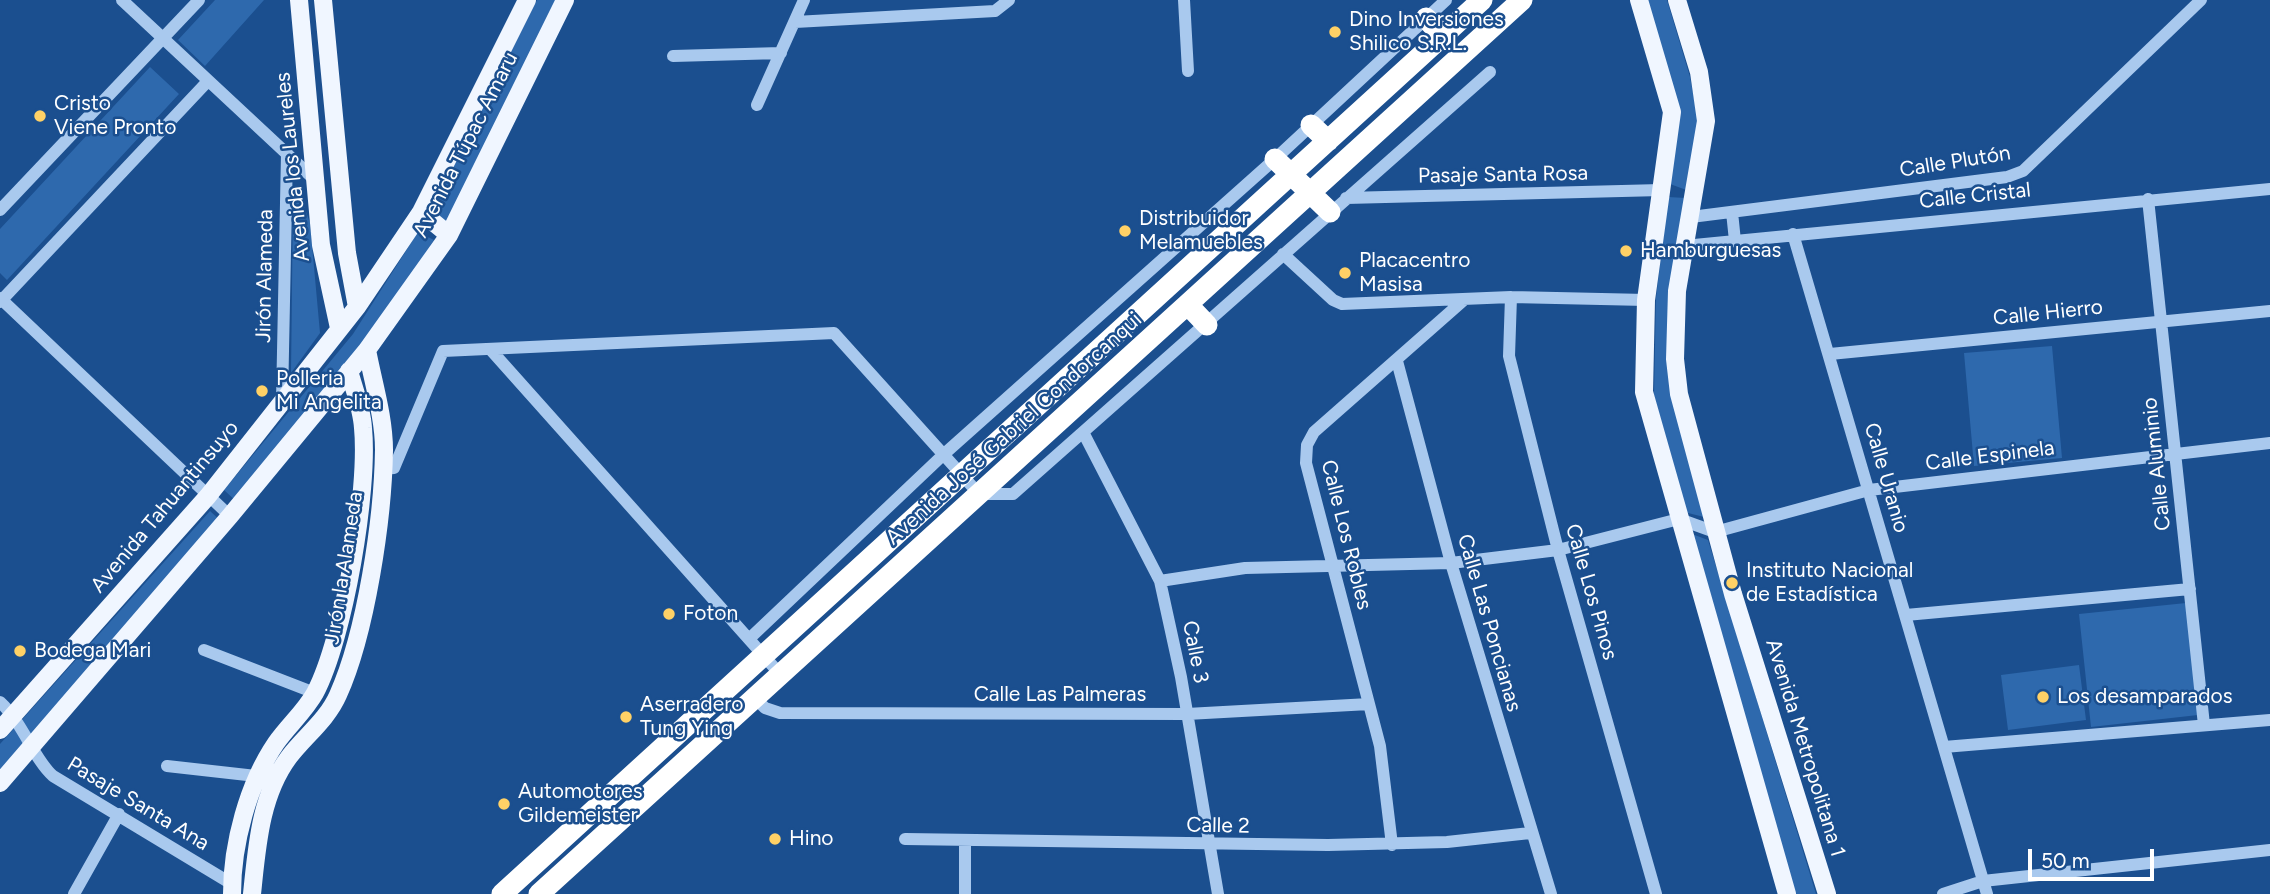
<!DOCTYPE html>
<meta charset="utf-8">
<style>
body{margin:0}
#map{position:relative;width:2270px;height:894px;overflow:hidden;background:#1b4f8f;font-family:Figtree,sans-serif}
canvas{display:block}
.scale{position:absolute;left:2028px;top:849px;width:126px;height:32px;box-sizing:border-box;border:4px solid #fff;border-top:0;padding-left:9px;font-size:21px;line-height:24px;white-space:nowrap;color:#fff;-webkit-text-stroke:5px #1b4f8f;paint-order:stroke}
</style>
<div id="map">
<canvas width="2270" height="894"></canvas>
<div class="scale">50 m</div>
</div>
<script>
const ctx = document.querySelector('canvas').getContext('2d');
ctx.lineJoin = 'round';
function fillPath(path, color) {
  ctx.fillStyle = color;
  ctx.fill(path, 'evenodd');
}
function strokePath(path, color, width, dash) {
  ctx.strokeStyle = color;
  ctx.lineWidth = width;
  ctx.lineCap = dash ? 'butt' : 'round';
  ctx.setLineDash(dash || []);
  ctx.stroke(path);
}
function drawText(font, color, halo, rows, align = 'center') {
  ctx.font = font + ' Figtree,sans-serif';
  ctx.lineWidth = 5;
  ctx.setLineDash([]);
  ctx.textBaseline = 'middle';
  ctx.strokeStyle = halo;
  ctx.fillStyle = color;
  for (const [text, x, y, turn = 0] of rows) {
    ctx.save();
    ctx.translate(x, y);
    ctx.rotate((+turn || 0) * Math.PI / 180);
    ctx.textAlign = isNaN(turn) ? turn : align;
    if (halo) ctx.strokeText(text, 0, 0);
    ctx.fillText(text, 0, 0);
    ctx.restore();
  }
}
const green = new Path2D(`
 M 215,0 L 264,0 L 205,66 L 178,40 Z
 M 537,0 L 560,0 L 445,223 L 431,209 Z
 M 1647,0 L 1667,0 L 1690,77 L 1698,120 L 1689,191 L 1670,184 L 1679,113 Z
 M 150,67 L 179,94 L 7,280 L 0,273 L 0,229 Z
 M 300,195 L 310,223 L 320,333 L 291,373 L 293,199 Z
 M 1668,197 L 1686,198 L 1669,294 L 1704,517 L 1684,512 L 1654,395 L 1656,298 Z
 M 418,232 L 434,240 L 367,343 L 238,503 L 224,490 L 353,334 Z
 M 2052,346 L 2062,458 L 1974,466 L 1964,353 Z
 M 210,511 L 222,522 L 0,777 L 0,744 Z
 M 1692,534 L 1708,540 L 1816,894 L 1795,894 Z
 M 2186,603 L 2198,715 L 2091,727 L 2079,614 Z
 M 2079,665 L 2086,720 L 2008,730 L 2001,675 Z`);
const minor = new Path2D(`
 M 122,0 L 315,180
 M 1184,0 L 1188,71
 M 795,22 L 995,11 L 1009,0
 M 673,56 L 781,53
 M 757,105 L 804,0
 M 1346,198 L 1661,190
 M 2148,199 L 2204,725
 M 0,210 L 199,0
 M 1732,212 L 1735,241
 M 1691,217 L 2007,177 L 2023,171 L 2201,0
 M 1793,234 L 1987,894
 M 1684,246 L 2270,189
 M 1283,254 L 1333,300 L 1342,304 L 1511,297 L 1646,300
 M 1511,297 L 1509,356 L 1558,550 L 1656,894
 M 0,298 L 230,516
 M 0,302 L 208,81
 M 490,349 L 780,674
 M 1830,354 L 2270,311
 M 1397,361 L 1451,563 L 1551,894
 M 282,401 L 287,153
 M 1084,434 L 1160,581 L 1181,677 L 1218,894
 M 382,469 L 394,468 L 443,351 L 834,333 L 979,494 L 1013,494 L 1490,72
 M 1160,581 L 1245,568 L 1451,563 L 1558,550 L 1679,519 L 1715,532 L 1869,490 L 2270,443
 M 1906,615 L 2190,589
 M 750,638 L 943,455 L 1275,159 L 1446,0
 M 204,650 L 315,693
 M 755,698 L 765,708 L 780,713 L 1187,714 L 1369,704
 M 0,702 C 24,724 33,758 53,776 L 232,884
 M 1944,747 L 2270,720
 M 167,766 L 256,776
 M 905,839 L 1328,845 L 1447,842 L 1530,833
 M 965,842 L 965,894
 M 1392,845 L 1380,746 L 1306,463 L 1307,445 L 1314,432 L 1465,299
 M 74,894 L 119,814
 M 1943,894 L 1983,881 L 2270,850`);
const major = new Path2D(`
 M 299,0 L 321,245 L 339,328
 M 323,0 L 347,253 L 357,307
 M 1639,0 L 1672,112 L 1646,300 L 1644,392 L 1787,894
 M 1677,0 L 1699,72 L 1706,121 L 1677,291 L 1675,359 L 1679,394 L 1733,594 L 1827,894
 M 421,212 L 449,235
 M 0,730 L 208,496 L 357,307 L 421,212 L 527,0
 M 0,783 L 230,516 L 367,350 L 449,235 L 565,0
 M 232,894 C 232,844 248,784 276,743 C 288,726 305,711 315,693 C 344,638 369,490 363,428 C 362,409 354,389 349,371
 M 252,894 C 257,847 260,796 289,757 C 305,736 327,720 338,695 C 366,633 383,519 384,450 C 384,417 373,382 367,350`);
const highway = new Path2D(`
 M 1426,18 L 1442,36
 M 1311,125 L 1328,141
 M 1275,159 L 1330,212
 M 1188,305 L 1207,325
 M 502,894 L 1482,0
 M 539,894 L 1522,0`);
const markers = [
 [1335,32,7,"#ffd166"],
 [40,116,7,"#ffd166"],
 [1125,231,7,"#ffd166"],
 [1626,251,7,"#ffd166"],
 [1345,273,7,"#ffd166"],
 [262,391,7,"#ffd166"],
 [1732,583,7,"#ffd166"],
 [669,614,7,"#ffd166"],
 [20,651,7,"#ffd166"],
 [2043,697,7,"#ffd166"],
 [626,717,7,"#ffd166"],
 [504,804,7,"#ffd166"],
 [775,839,7,"#ffd166"]
];
const poiNames = [
 ["Dino Inversiones",1349,20],
 ["Shilico S.R.L.",1349,44],
 ["Cristo",54,104],
 ["Viene Pronto",54,128],
 ["Distribuidor",1139,219],
 ["Melamuebles",1139,243],
 ["Hamburguesas",1640,251],
 ["Placacentro",1359,261],
 ["Masisa",1359,285],
 ["Polleria",276,379],
 ["Mi Angelita",276,403],
 ["Instituto Nacional",1746,571],
 ["de Estadística",1746,595],
 ["Foton",683,614],
 ["Bodega Mari",34,651],
 ["Los desamparados",2057,697],
 ["Aserradero",640,705],
 ["Tung Ying",640,729],
 ["Automotores",518,792],
 ["Gildemeister",518,816],
 ["Hino",789,839]
];
const streetNames = [
 ["Avenida Túpac Amaru",466,145,-63],
 ["Calle Plutón",1955,162,-9],
 ["Avenida los Laureles",293,167,-96],
 ["Pasaje Santa Rosa",1503,175,-1],
 ["Calle Cristal",1975,196,-6],
 ["Jirón Alameda",265,276,-89],
 ["Calle Hierro",2048,313,-6],
 ["Avenida José Gabriel Condorcanqui",1014,429,-42],
 ["Calle Espinela",1990,456,-7],
 ["Calle Aluminio",2157,464,-96],
 ["Calle Uranio",1886,478,74],
 ["Avenida Tahuantinsuyo",165,507,-50],
 ["Calle Los Robles",1346,535,76],
 ["Jirón la Alameda",344,568,-81],
 ["Calle Los Pinos",1591,592,74],
 ["Calle Las Poncianas",1489,623,74],
 ["Calle 3",1195,652,79],
 ["Calle Las Palmeras",1060,695],
 ["Avenida Metropolitana 1",1805,748,73],
 ["Pasaje Santa Ana",138,804,31],
 ["Calle 2",1218,826,1]
];
fillPath(green, '#2e69ad');
strokePath(minor, '#a9c9ee', 12);
strokePath(major, '#f0f6ff', 18);
strokePath(highway, '#fff', 21);
for (const [x, y, r, color] of markers) {
  const dot = new Path2D();
  dot.arc(x, y, r, 0, 2 * Math.PI);
  ctx.fillStyle = color;
  ctx.fill(dot);
  strokePath(dot, '#1b4f8f', 2.5);
}
drawText('21px', '#fff', '#1b4f8f', poiNames, 'left');
drawText('21px', '#fff', '#1b4f8f', streetNames);
</script>
